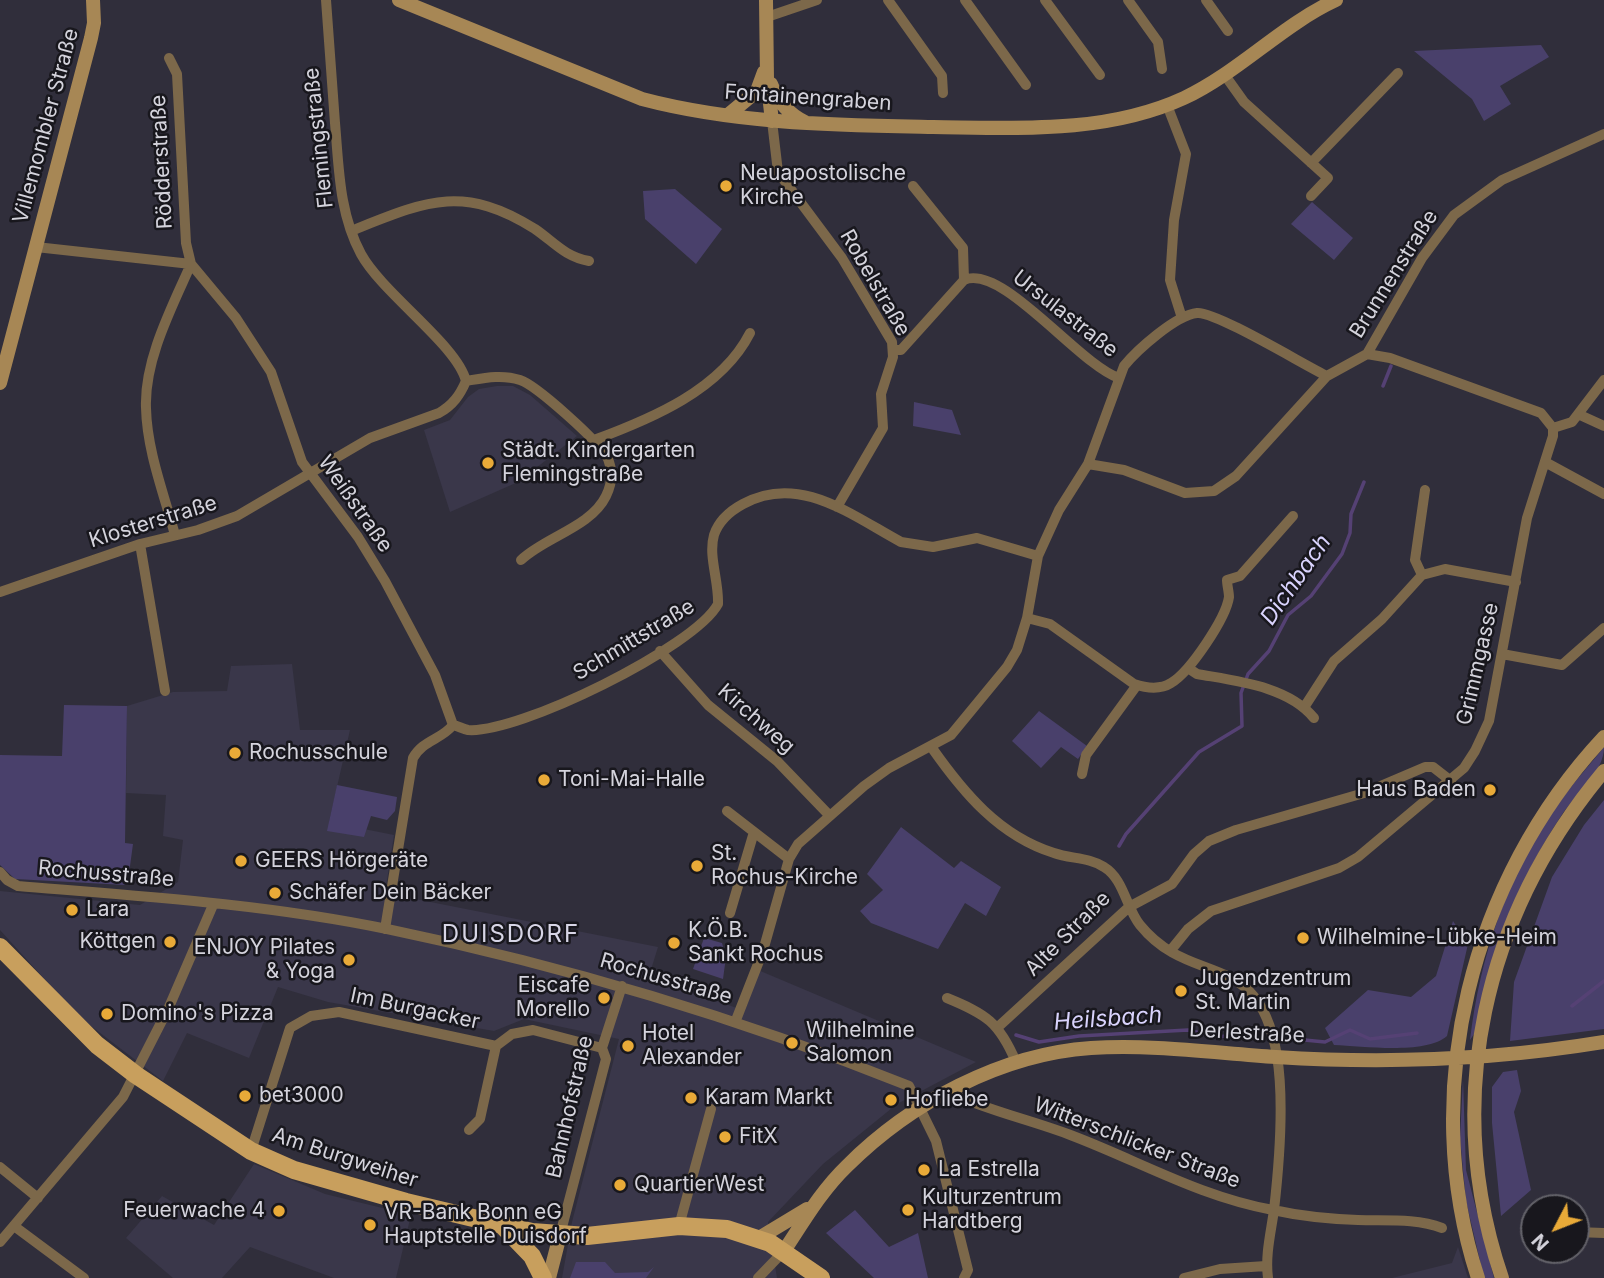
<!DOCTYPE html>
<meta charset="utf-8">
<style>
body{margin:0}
#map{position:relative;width:1604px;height:1278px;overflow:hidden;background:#302e3b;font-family:Inter,sans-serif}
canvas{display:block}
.north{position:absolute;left:1520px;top:1194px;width:70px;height:70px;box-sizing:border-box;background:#18171d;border:2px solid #636269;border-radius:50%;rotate:228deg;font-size:19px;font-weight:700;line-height:28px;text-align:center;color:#d4d3dc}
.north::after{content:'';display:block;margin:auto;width:24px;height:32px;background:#e9aa38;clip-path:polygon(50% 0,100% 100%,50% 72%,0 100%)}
</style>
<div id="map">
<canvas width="1604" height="1278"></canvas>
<div class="north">N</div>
</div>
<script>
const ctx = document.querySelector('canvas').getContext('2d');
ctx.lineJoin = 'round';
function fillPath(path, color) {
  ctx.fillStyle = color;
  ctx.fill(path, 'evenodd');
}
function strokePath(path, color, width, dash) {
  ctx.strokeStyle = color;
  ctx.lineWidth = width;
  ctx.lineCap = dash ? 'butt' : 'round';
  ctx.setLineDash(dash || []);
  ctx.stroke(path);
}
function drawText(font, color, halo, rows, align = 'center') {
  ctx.font = font + ' Inter,sans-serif';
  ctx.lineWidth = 5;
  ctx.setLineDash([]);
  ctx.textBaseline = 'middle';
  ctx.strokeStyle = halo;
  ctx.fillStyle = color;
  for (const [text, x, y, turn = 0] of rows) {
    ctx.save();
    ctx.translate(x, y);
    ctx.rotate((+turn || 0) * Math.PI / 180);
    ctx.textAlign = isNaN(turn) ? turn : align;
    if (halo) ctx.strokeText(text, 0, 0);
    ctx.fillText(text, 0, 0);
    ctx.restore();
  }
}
const built = new Path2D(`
 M 497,386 L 513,386 L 530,395 L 577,436 L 518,482 L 450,512 L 424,430 L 450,420 L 468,397 L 479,389 Z
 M 292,664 L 300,730 L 350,730 L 329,822 L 394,835 L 385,893 L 658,947 L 649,976 L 742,1010 L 758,970 L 976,1062 L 897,1104 L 823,1164 L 768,1222 L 777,1278 L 562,1278 L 572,1222 L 619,1039 L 524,1019 L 494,1031 L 328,1002 L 278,987 L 249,1058 L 187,1033 L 163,1081 L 78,1016 L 0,930 L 0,891 L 140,905 L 178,882 L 183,840 L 163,836 L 166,795 L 126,793 L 127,706 L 173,692 L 227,691 L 231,666 Z
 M 254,1164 L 325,1194 L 411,1215 L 396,1278 L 334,1278 L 250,1247 L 222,1278 L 173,1278 L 126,1238 L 162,1196 L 214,1225 Z
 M 1458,1247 L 1468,1278 L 1392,1278 L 1452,1263 Z`);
const green = new Path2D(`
 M 1541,45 L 1549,57 L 1500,86 L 1511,104 L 1484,121 L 1472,99 L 1414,51 Z
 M 675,189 L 722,229 L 696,264 L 645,219 L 643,191 Z
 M 1312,202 L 1353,238 L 1334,260 L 1291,224 Z
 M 914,402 L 952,410 L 961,435 L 913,426 Z
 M 64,705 L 127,706 L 125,843 L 133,844 L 128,881 L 125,885 L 15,879 L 0,865 L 0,755 L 62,756 Z
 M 1039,711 L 1087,746 L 1078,759 L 1061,747 L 1041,768 L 1012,741 Z
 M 1604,747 C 1604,772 1577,793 1563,813 C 1519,879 1489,952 1476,1031 L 1470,1040 C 1479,960 1508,871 1557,806 C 1571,785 1588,767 1604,747 Z
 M 337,785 L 397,797 L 395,811 L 387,820 L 371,816 L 364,837 L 327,831 Z
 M 1604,800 L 1604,1029 L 1510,1041 L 1514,982 L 1552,877 L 1584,825 Z
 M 901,827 L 954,868 L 961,861 L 1001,887 L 986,916 L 965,903 L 938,949 L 871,923 L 860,911 L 883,890 L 867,874 Z
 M 1453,921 L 1468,944 L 1447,1036 C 1425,1055 1363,1046 1334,1045 L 1325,1028 L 1368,990 L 1411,997 L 1436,976 Z
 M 704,938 L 722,943 L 726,957 L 723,979 L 693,969 Z
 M 1517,1070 L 1521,1091 L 1514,1112 L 1531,1190 L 1501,1216 L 1492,1123 L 1492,1087 L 1503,1072 Z
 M 1463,1080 L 1466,1170 L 1494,1278 L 1484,1278 L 1466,1201 L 1460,1138 Z
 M 855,1210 L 889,1247 L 918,1233 L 928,1278 L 874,1278 L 826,1233 Z
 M 576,1262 L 605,1262 L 615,1273 L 648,1272 L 654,1267 L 646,1278 L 570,1278 Z`);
const stream = new Path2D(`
 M 1383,386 L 1391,366
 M 1119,846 L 1126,834 L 1199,752 L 1242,726 L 1241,693 L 1248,674 L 1269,651 L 1288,615 L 1311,596 L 1342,554 L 1350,533 L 1351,514 L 1364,482
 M 1572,1006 L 1604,981
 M 1016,1035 L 1039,1042 L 1079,1036 L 1188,1030 L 1216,1037 L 1245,1034
 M 1294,1039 L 1325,1042 L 1350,1030 L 1370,1039 L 1417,1033`);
const street = new Path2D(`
 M 888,0 L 942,76 L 943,93
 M 965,0 L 1026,85
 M 1045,0 L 1100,75
 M 1128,0 L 1158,42 L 1162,69
 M 1206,0 L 1228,31
 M 767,17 L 817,0
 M 169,58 L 177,74 L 186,243 L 191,264 L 236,318 L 271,372 L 302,462 L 358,537 L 385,581 L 435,675 L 453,725
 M 1224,74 L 1244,102 L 1328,178 L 1311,196
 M 1167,105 L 1186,154 L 1174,220 L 1170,280 L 1182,318
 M 772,121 L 778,172 L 842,258 L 892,342 L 893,357 L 881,394 L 883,428 L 837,507
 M 1311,163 L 1398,73
 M 913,186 L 963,248 L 964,280
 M 351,231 C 424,202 462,183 535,229 C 554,242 565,257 589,261
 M 36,247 L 191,264
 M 894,350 L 901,350 L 964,280 C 1002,263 1078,364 1119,378
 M 1367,354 L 1390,358 L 1541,413 L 1553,428
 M 466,381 C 484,378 502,374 520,380 C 536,385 601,443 608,459 C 613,471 612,484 606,496 C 591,527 545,537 521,560
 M 1580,415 L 1604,426
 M 594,440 C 651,419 721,390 750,333
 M 1545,462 L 1604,494
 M 1088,464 L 1124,470 L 1185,493 L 1214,491 L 1236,476 L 1327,376 L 1367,354 L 1422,258 L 1454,215 L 1502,180 L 1604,134
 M 175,535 C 164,494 147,451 146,408 C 144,360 172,307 191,264
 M 140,544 L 165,691
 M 1422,575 L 1415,560 L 1425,490
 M 0,592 L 140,544 L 198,530 L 237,516 L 370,438 L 439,413 C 453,405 460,395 466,381 C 457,345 383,294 361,254 C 339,213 339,168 335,123 C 332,82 329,41 326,0
 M 1027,618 L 1050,624 L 1134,684 C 1146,688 1160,690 1171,683 C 1190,672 1226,618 1229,597 C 1229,592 1227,585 1227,580 L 1240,576 L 1293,516
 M 660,651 L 708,705 L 777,761 L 829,815
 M 1502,654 L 1562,665 L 1604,628
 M 1188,668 L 1197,674 C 1236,681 1288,686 1314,718
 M 1305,706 L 1334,661 L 1382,619 L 1422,575 L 1445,569 L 1516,582
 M 453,725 C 458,726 463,729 468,730 C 518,734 695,647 718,604 C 719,581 708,556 714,535 C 719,520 730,511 743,504 C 799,473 851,515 901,542 L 933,547 L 977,538 L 1038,556
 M 932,748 C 963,792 999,836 1054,853 C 1070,859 1089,857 1104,867 C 1124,879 1126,908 1140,925 C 1192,989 1259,946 1277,1056 C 1284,1099 1279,1166 1274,1210 C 1271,1232 1265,1255 1268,1278
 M 1082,774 L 1086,755 L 1137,685
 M 727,811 L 789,859
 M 0,872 L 7,880 L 18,886 C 140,896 266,904 387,929 C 566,966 739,1018 909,1086 L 936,1141 L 968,1270 L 964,1278
 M 730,913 L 754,832
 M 385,929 L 413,758 C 423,740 441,740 453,725
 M 1171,950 L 1188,929 L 1211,911 L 1339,868 L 1358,857 L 1464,768 L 1475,751 L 1489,721 L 1527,518 L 1553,436 L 1553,428 L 1572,422 L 1604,380
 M 947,998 C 986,1014 999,1022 1016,1062
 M 736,1020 L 763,951 L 789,859 L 798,844 L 864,786 L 889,768 L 951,735 L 1007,667 L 1017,650 L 1027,618 L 1038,556 L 1059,510 L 1088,464 L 1124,366 C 1137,350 1176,315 1197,313 C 1215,311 1304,365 1327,376
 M 998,1027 L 1129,907 L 1172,884 L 1194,854 L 1209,841 L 1236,830 L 1364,793 L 1425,767 L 1433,767 L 1451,781
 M 948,1092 C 988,1111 1032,1120 1073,1136 C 1141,1162 1201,1197 1273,1210 C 1300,1216 1330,1219 1358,1220 C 1385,1221 1416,1218 1442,1228
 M 469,1130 L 480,1119 L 496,1046
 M 251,1151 L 290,1028 L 311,1016 L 339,1012 L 496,1046 L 512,1034 L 533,1030 L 602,1048
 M 0,1167 L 38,1198
 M 1528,1218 L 1534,1223
 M 14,1226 L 84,1278
 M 679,1226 L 711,1109
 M 1576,1232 L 1604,1233
 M 560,1235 L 606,1059 L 602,1048 L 622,986
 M 0,1242 L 123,1097 L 169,1007 L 213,905
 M 758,1278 L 784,1251
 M 1184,1278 L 1220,1269 L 1266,1266`);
const secondary = new Path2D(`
 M 399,0 L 642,99 C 737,124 836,125 933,127 C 1017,128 1106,134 1184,98 C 1239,72 1282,25 1336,0
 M 766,0 L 767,78 L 772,121
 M 771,84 C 778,102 788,114 805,122
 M 728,115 L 757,91 L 764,72
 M 0,383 L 91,38 L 94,23 L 93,0
 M 759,1238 L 807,1209
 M 784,1251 C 804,1221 821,1191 847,1166 C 910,1103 1001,1054 1091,1048 C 1152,1044 1215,1053 1276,1057 C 1386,1064 1495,1060 1604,1042
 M 549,1278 L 560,1235
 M 1478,1278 C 1417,1092 1471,879 1604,737
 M 1502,1278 C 1441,1099 1484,915 1604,771`);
const primary = new Path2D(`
 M 0,947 L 97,1045 L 136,1075 L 251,1151 L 294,1170 L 406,1202 L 532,1232 L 587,1236 L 679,1226 L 727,1229 L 770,1243 L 821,1278
 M 503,1226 L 532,1256 L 543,1278`);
const markers = [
 [726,186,7,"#e9aa38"],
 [488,463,7,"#e9aa38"],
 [235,753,7,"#e9aa38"],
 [544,780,7,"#e9aa38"],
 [1490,790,7,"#e9aa38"],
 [241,861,7,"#e9aa38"],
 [697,866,7,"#e9aa38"],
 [275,893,7,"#e9aa38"],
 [72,910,7,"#e9aa38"],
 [1303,938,7,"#e9aa38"],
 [170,942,7,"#e9aa38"],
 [674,943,7,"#e9aa38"],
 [349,960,7,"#e9aa38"],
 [1181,991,7,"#e9aa38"],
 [604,998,7,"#e9aa38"],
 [107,1014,7,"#e9aa38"],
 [792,1043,7,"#e9aa38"],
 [628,1046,7,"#e9aa38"],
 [245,1096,7,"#e9aa38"],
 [691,1098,7,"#e9aa38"],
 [891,1100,7,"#e9aa38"],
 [725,1137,7,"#e9aa38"],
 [924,1170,7,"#e9aa38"],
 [620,1185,7,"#e9aa38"],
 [908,1210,7,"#e9aa38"],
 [279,1211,7,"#e9aa38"],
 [370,1225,7,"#e9aa38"]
];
const streetNames = [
 ["Fontainengraben",808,98,4],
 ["Villemombler Straße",46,126,-75],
 ["Flemingstraße",319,138,-96],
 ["Rödderstraße",162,162,-93],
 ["Brunnenstraße",1394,274,-58],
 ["Robelstraße",875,283,60],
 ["Ursulastraße",1065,314,38],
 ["Weißstraße",355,504,55],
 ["Klosterstraße",153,522,-17],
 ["Schmittstraße",634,640,-31],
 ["Grimmgasse",1478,664,-77],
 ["Kirchweg",756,719,41],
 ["Rochusstraße",106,874,5],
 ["Alte Straße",1068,934,-45],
 ["Rochusstraße",666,979,16],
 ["Im Burgacker",415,1009,12],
 ["Derlestraße",1247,1033,3],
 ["Bahnhofstraße",570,1107,-77],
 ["Witterschlicker Straße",1137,1143,21],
 ["Am Burgweiher",345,1158,18]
];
const poiNames = [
 ["Neuapostolische",740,174],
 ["Kirche",740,198],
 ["Städt. Kindergarten",502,451],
 ["Flemingstraße",502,475],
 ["Rochusschule",249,753],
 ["Toni-Mai-Halle",558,780],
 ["Haus Baden",1476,790,"right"],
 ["St.",711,854],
 ["Rochus-Kirche",711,878],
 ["GEERS Hörgeräte",255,861],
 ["Schäfer Dein Bäcker",289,893],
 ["Lara",86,910],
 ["K.Ö.B.",688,931],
 ["Sankt Rochus",688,955],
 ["Wilhelmine-Lübke-Heim",1317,938],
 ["Köttgen",156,942,"right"],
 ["ENJOY Pilates",335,948,"right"],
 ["& Yoga",335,972,"right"],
 ["Jugendzentrum",1195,979],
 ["St. Martin",1195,1003],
 ["Eiscafe",590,986,"right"],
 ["Morello",590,1010,"right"],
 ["Domino's Pizza",121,1014],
 ["Wilhelmine",806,1031],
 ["Salomon",806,1055],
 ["Hotel",642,1034],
 ["Alexander",642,1058],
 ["bet3000",259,1096],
 ["Karam Markt",705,1098],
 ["Hofliebe",905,1100],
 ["FitX",739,1137],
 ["La Estrella",938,1170],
 ["QuartierWest",634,1185],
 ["Kulturzentrum",922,1198],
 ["Hardtberg",922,1222],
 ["Feuerwache 4",265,1211,"right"],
 ["VR-Bank Bonn eG",384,1213],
 ["Hauptstelle Duisdorf",384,1237]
];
const waterNames = [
 ["Dichbach",1296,580,-55],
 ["Heilsbach",1108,1019,-4]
];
const quarterNames = [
 ["DUISDORF",511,935]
];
fillPath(built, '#3a374a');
fillPath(green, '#49406b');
strokePath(stream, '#554174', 3.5);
strokePath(street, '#7c684a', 10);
strokePath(secondary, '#a78755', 14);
strokePath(primary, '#c89f5d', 18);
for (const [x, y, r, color] of markers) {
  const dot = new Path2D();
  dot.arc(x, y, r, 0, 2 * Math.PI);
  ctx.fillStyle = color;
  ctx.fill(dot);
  strokePath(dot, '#18171d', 2.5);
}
drawText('21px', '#d4d3dc', '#18171d', streetNames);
drawText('21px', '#d4d3dc', '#18171d', poiNames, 'left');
drawText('italic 23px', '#d9d3fd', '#18171d', waterNames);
ctx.letterSpacing = '2px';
drawText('24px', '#d7d5e6', '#18171d', quarterNames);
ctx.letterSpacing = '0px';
</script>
